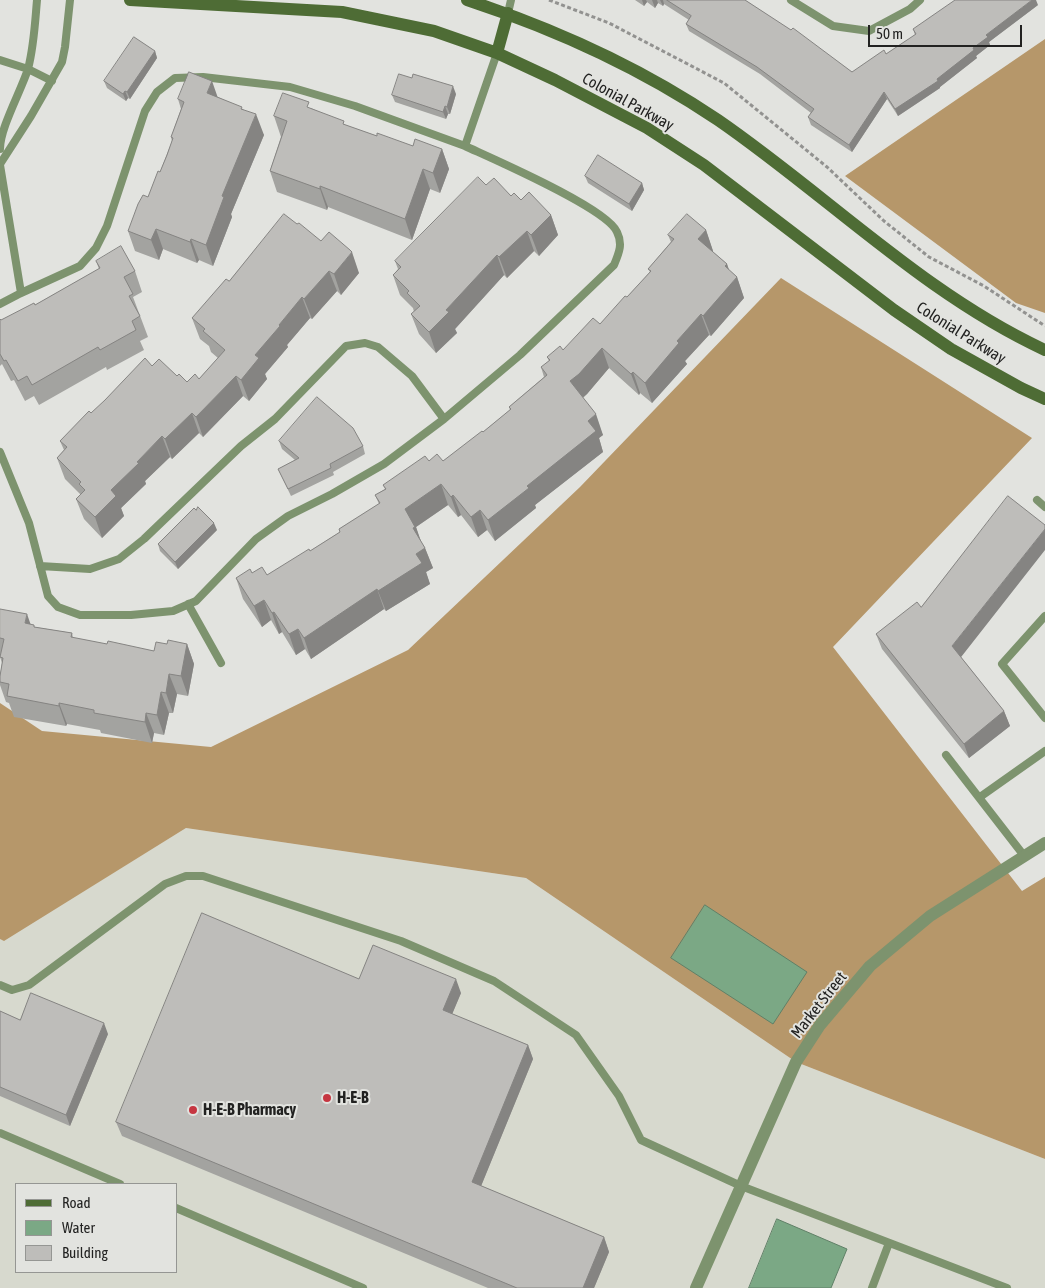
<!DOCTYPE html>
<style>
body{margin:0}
#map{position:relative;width:1045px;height:1288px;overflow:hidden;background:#e2e3df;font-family:"Asap Condensed",sans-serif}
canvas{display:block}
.legend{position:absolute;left:15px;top:1183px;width:162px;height:90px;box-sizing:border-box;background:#e2e3df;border:1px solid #959693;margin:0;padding:6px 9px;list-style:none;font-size:15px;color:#222221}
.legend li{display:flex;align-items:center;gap:10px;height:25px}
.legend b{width:25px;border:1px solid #959693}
.scale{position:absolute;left:868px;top:25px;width:154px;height:22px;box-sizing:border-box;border:2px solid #222221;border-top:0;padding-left:6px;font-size:15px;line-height:18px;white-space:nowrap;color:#222221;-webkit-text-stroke:4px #e2e3df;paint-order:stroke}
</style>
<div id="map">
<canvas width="1045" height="1288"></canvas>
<ul class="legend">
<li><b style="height:6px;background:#4e6c35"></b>Road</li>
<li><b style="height:14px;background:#7ba885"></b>Water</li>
<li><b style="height:14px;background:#bebdba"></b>Building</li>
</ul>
<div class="scale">50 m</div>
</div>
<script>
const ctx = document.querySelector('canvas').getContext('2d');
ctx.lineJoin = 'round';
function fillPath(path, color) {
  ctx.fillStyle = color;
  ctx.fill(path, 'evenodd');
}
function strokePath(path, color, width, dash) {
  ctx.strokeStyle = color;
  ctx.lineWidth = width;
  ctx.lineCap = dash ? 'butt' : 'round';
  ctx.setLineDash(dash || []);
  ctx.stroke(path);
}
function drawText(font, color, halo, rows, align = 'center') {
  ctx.font = font + ' "Asap Condensed",sans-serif';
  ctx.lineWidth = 4;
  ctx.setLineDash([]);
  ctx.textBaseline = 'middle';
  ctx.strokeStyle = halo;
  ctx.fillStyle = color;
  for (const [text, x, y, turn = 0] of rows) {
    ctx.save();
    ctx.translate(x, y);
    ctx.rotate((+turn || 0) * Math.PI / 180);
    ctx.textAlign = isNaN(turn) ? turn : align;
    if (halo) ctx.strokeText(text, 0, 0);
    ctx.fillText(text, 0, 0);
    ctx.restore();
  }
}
const built = new Path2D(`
 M 186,828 L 526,878 L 796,1062 L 1045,1159 L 1045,1288 L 0,1288 L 0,939 L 4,940 ZM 16,1184 L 176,1184 L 176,1272 L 16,1272 Z`);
const forest = new Path2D(`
 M 1045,39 L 1045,313 L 1016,303 L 845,176 Z
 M 781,278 L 1032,438 L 833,647 L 1022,891 L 1045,877 L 1045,1159 L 796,1062 L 526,878 L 186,828 L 4,941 L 0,939 L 0,703 L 42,731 L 211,747 L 408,650 L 580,487 Z`);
const water = new Path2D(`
 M 705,905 L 807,972 L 773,1024 L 671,958 Z
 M 777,1219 L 847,1249 L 831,1288 L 749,1288 Z`);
const path = new Path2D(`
 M 549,0 L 609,23 L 724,83 L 827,167 L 884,221 L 929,257 L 984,286 L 1045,326`);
const lane = new Path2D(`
 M 791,0 L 833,26 L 869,31 L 910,9 L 920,0
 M 508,13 L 511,0
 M 0,60 L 28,69 L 52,81
 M 0,149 C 0,128 21,91 28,69 C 34,46 35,23 37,0
 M 0,164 L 31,116 L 62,62 L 65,47 L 70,0
 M 0,165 L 21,293 L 0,304
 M 21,293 L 80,266 L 96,248 L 107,226 L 145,111 L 157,92 L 175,78 L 203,77 L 290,87 L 355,106 L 465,146
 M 444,419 L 520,355 L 614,265 C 619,253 623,244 617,232 C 607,208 493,159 465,146 L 497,53
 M 0,452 L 29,523 L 48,596 L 58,607 L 80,615 L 131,615 L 173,611 L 196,601 L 256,539 L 288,516 L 332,494 L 384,464 L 444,419 L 412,376 L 378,347 L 365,343 L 346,346 L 275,419 L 241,446 L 144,539 L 119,559 L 90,569 L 40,566
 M 1037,500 L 1045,507
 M 188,604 L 221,663
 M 1045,616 L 1002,664 L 1045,718
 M 946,755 L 1025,857
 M 980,797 L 1045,751
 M 0,985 L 12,990 L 29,985 L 165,884 L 186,876 L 203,876 L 401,941 L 494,981 L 576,1035 L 619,1096 L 641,1140 L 741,1186 L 1007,1288
 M 0,1133 L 120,1184
 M 176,1208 L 363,1288
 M 872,1288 L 889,1243`);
const street = new Path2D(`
 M 696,1288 L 796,1062 L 820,1025 L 870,966 L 930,916 L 1045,843`);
const secondary = new Path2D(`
 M 130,0 L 342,12 L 434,31 L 497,53 L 555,80 L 647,128 L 704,165 L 894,310 L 951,349 L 1021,388 L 1045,399
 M 467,0 C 555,29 641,68 718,120 C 827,195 924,294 1045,350
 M 497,53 L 508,13`);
const wall = new Path2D(`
 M 635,0 L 745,0 L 852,72 L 886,54 L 915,35 L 913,29 L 1038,5 L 989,42 L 990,45 L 976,56 L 977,58 L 940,87 L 940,88 L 898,116 L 887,99 L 852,152 L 811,125 L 808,117 L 811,113 L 760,74 L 689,31 L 686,24 L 689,20 L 664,4 L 663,6 L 658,3 L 655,8 L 647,2 L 644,6 Z
 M 155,51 L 157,58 L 130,99 L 128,98 L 126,101 L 107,88 L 104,81 Z
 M 456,94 L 450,114 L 448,114 L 446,119 L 395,102 L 392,95 Z
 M 218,97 L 243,109 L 264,135 L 231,214 L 232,217 L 213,266 L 199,260 L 197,263 L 163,249 L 159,260 L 135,251 L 128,231 L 148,197 L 160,172 L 172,141 L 171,137 L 181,109 L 178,99 Z
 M 311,108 L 345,125 L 377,136 L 413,146 L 442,149 L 449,169 L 440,193 L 430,189 L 412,240 L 328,207 L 327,210 L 277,192 L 270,171 L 281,137 L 274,116 Z
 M 585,176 L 642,183 L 644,190 L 632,211 L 588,183 Z
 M 486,185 L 521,200 L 551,215 L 558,235 L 539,256 L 534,251 L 507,278 L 504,275 L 455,329 L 457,333 L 436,353 L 419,334 L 411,314 L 414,312 L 413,308 L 400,295 L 393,275 L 398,269 L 395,261 Z
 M 297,224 L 359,273 L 341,295 L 337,291 L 312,319 L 310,318 L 287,345 L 288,347 L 265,374 L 267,379 L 249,401 L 243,396 L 203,437 L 199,433 L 172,459 L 170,457 L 145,481 L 146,484 L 121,508 L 124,516 L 102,538 L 84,519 L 76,499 L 81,495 L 65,479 L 57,458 L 64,450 L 60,441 L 91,413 L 152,366 L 177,376 L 187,382 L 199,379 L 218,358 L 211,352 L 209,346 L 200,339 L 192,318 L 229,281 Z
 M 706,230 L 713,251 L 713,252 L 727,264 L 729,270 L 737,277 L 744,298 L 711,336 L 709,335 L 685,361 L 687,364 L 652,403 L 640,393 L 639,395 L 609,368 L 587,394 L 583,398 L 603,435 L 599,438 L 603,452 L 535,505 L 536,508 L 495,541 L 487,530 L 478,537 L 461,515 L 458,517 L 448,505 L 416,527 L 420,540 L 425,548 L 433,568 L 426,572 L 430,584 L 386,611 L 384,609 L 311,659 L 305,649 L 296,655 L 282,632 L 279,634 L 271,620 L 262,627 L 243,599 L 236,578 L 252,573 L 267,575 L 310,551 L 340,532 L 339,529 L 379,504 L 375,495 L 385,489 L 383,485 L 429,461 L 443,461 L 483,432 L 510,410 L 509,407 L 544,377 L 541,367 L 549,361 L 547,357 L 563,350 L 600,324 L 627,297 L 650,272 L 648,269 L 671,242 L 668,235 Z
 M 96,261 L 135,271 L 142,292 L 133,297 L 148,337 L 140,341 L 144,350 L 107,370 L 106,367 L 39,405 L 34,396 L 25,401 L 14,380 L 11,381 L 2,364 L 0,366 L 0,319 L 1,320 L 35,305 L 99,269 Z
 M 279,441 L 363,446 L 365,454 L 333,472 L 334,475 L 291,496 L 278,469 L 295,460 L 282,449 Z
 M 217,530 L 178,569 L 160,551 L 158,544 Z
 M 0,609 L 35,627 L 72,633 L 73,638 L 107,644 L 154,651 L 167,644 L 187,644 L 194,664 L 188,696 L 177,694 L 173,713 L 169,713 L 164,735 L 154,733 L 152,743 L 101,733 L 100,730 L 67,724 L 66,726 L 14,717 L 9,703 L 6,702 L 0,685 L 0,676 L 2,663 L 0,657 Z
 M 876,634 L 961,657 L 1004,711 L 1010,726 L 969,758 L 882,649 Z
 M 359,979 L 461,993 L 452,1014 L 528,1045 L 533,1059 L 481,1186 L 604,1237 L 609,1252 L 594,1288 L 488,1288 L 122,1136 L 116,1122 Z
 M 0,1011 L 20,1020 L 108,1034 L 70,1126 L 0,1096 Z`);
const shadedWall = new Path2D(`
 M 642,0 L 646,0 L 647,2 L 644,6 Z
 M 652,0 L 657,0 L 658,3 L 655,8 Z
 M 660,0 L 663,0 L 664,4 L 663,6 Z
 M 1032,0 L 1036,0 L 1038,5 L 989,42 L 990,45 L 976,56 L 977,58 L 940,87 L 940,88 L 898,116 L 895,109 L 937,79 L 973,48 L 986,35 Z
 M 155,51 L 157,58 L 130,99 L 127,92 Z
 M 212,81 L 219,101 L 207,93 Z
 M 453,86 L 456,94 L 450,114 L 447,107 Z
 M 125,91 L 128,98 L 126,101 L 123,94 Z
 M 884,92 L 887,99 L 852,152 L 849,145 Z
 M 445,106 L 448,114 L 446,119 L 443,112 Z
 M 256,114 L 264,135 L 231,214 L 232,217 L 213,266 L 206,245 L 222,196 Z
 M 442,149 L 449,169 L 440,193 L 433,173 Z
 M 423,169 L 430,189 L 412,240 L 405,219 Z
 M 642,183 L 644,190 L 632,211 L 629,204 Z
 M 320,186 L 328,207 L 327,210 L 320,189 Z
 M 551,215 L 558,235 L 539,256 L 531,235 Z
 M 156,229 L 163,249 L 159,260 L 151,240 Z
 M 706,230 L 713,251 L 706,259 L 698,239 Z
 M 527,231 L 534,251 L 507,278 L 499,257 Z
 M 191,239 L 199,260 L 197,263 L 190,242 Z
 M 352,252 L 359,273 L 341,295 L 334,274 Z
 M 497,255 L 504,275 L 455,329 L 457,333 L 436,353 L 429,332 L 446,310 Z
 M 727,264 L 733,282 L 737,277 L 744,298 L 711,336 L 703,316 L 725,266 Z
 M 329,271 L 337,291 L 312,319 L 304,299 Z
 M 302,297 L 310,318 L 287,345 L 288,347 L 265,374 L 267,379 L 249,401 L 241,380 L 255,355 L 279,325 Z
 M 701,314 L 709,335 L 685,361 L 687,364 L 652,403 L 645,383 L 677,341 Z
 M 602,348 L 609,368 L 587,394 L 577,402 L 570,381 Z
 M 633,372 L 640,393 L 639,395 L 631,374 Z
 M 236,376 L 243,396 L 203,437 L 196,417 Z
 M 192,413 L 199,433 L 172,459 L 165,439 Z
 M 596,414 L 603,435 L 599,438 L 603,452 L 535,505 L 536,508 L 495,541 L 488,520 L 527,486 L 588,421 Z
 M 162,436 L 170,457 L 145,481 L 146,484 L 121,508 L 124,516 L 102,538 L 95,517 L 111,490 Z
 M 441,484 L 448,505 L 416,527 L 423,547 L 420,549 L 405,509 Z
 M 453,495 L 461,515 L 458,517 L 451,497 Z
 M 480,510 L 487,530 L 478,537 L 471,517 Z
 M 214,523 L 217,530 L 178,569 L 175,562 Z
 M 1045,529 L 1045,550 L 958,661 L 952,646 Z
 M 425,548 L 433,568 L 426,572 L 430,584 L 386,611 L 378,591 L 416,554 Z
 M 377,589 L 384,609 L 311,659 L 304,638 Z
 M 264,600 L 271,620 L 262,627 L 254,606 Z
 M 274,612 L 282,632 L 279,634 L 272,613 Z
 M 27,614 L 34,634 L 25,623 Z
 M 298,629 L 305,649 L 296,655 L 289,634 Z
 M 187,644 L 194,664 L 188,696 L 181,676 Z
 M 169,674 L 177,694 L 173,713 L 166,693 Z
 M 161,692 L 169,713 L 164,735 L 157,715 Z
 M 59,703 L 67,724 L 66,726 L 59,706 Z
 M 1004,711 L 1010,726 L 969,758 L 964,744 Z
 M 146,713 L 154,733 L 152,743 L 145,722 Z
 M 456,979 L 461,993 L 448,1024 L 443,1010 Z
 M 104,1023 L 108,1034 L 70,1126 L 66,1115 Z
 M 528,1045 L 533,1059 L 477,1196 L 472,1182 Z
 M 604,1237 L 609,1252 L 594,1288 L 583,1288 Z`);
const building = new Path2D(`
 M 667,0 L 745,0 L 791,30 L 793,28 L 852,72 L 884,50 L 886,54 L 916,34 L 913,29 L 955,0 L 1032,0 L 986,35 L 988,37 L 973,48 L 974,50 L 937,79 L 938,81 L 895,109 L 884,92 L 849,145 L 808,117 L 814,109 L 757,67 L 686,24 L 691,16 Z
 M 134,37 L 155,51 L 127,92 L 125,91 L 123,94 L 104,81 Z
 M 189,72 L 212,81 L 207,93 L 242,107 L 241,109 L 256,114 L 222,196 L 224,197 L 206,245 L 191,239 L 190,242 L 156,229 L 151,240 L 128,231 L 138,204 L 143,195 L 148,197 L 158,171 L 160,172 L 167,155 L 173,138 L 171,137 L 184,102 L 178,99 Z
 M 399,74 L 412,78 L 413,74 L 453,86 L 447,107 L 445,106 L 443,112 L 392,95 Z
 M 283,93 L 309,102 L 307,107 L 344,121 L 343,124 L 377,136 L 377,133 L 413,146 L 415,139 L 442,149 L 433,173 L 423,169 L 405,219 L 320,186 L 320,189 L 270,171 L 287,121 L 274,116 Z
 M 598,155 L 642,183 L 629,204 L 585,176 Z
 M 478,177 L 486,185 L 494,178 L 511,196 L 514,193 L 521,200 L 529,192 L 551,215 L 531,235 L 527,231 L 499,257 L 497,255 L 446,310 L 449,312 L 429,332 L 411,314 L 420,306 L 407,293 L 409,291 L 393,275 L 401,267 L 395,261 Z
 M 284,214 L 297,224 L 299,223 L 321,241 L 329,232 L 350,250 L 352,252 L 334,274 L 329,271 L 304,299 L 302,297 L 279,325 L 280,326 L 255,355 L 259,358 L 241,380 L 236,376 L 196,417 L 192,413 L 165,439 L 162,436 L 137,462 L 139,463 L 111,490 L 116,496 L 95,517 L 76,499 L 85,490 L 79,484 L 81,482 L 57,458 L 67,447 L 60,441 L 89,411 L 91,413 L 105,400 L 145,358 L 152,366 L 159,359 L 177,376 L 179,374 L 187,382 L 195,374 L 199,379 L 225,350 L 203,331 L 205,329 L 192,318 L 226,279 L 229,281 Z
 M 687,214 L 706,230 L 698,239 L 727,264 L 725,266 L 737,277 L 703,316 L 701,314 L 677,341 L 679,343 L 645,383 L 633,372 L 631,374 L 602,348 L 579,374 L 570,381 L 596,414 L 588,421 L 596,431 L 527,486 L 529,488 L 488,520 L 480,510 L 471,517 L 453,495 L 451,497 L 441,484 L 405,509 L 415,527 L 413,528 L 425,548 L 416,554 L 422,563 L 378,591 L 377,589 L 304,638 L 298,629 L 289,634 L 274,612 L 272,613 L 264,600 L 254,606 L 236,578 L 250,569 L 252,573 L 262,567 L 267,575 L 309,549 L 310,551 L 340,532 L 339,529 L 380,503 L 375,495 L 386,489 L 383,485 L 425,456 L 429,461 L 437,454 L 443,461 L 482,431 L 483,432 L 511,409 L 509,407 L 547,375 L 541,367 L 550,360 L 547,357 L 560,346 L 563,350 L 593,318 L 600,324 L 625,296 L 627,297 L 651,271 L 648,269 L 674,239 L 668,235 Z
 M 121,246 L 135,271 L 124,277 L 133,294 L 129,296 L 140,316 L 132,321 L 136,330 L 100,350 L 98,347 L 32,385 L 27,376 L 18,381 L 6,360 L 4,361 L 0,354 L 0,319 L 1,320 L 34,303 L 35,305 L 100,268 L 96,261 Z
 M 317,397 L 353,428 L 363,446 L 330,464 L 331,468 L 288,489 L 278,469 L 299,458 L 279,441 Z
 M 1008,496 L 1045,525 L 1045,529 L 952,646 L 1004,711 L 964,744 L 876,634 L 917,602 L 921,607 Z
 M 198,507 L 214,523 L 175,562 L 158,544 L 194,508 L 196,510 Z
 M 0,609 L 27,614 L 25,623 L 34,625 L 34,627 L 72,633 L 71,637 L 107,644 L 108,641 L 154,651 L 156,642 L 167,644 L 168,640 L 187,644 L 181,676 L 169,674 L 166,693 L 161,692 L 157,715 L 146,713 L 145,722 L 94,713 L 94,710 L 59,703 L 59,706 L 7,696 L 9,684 L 0,682 L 0,676 L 3,658 L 0,657 L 4,639 L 0,638 Z
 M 202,913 L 359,979 L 373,945 L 456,979 L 443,1010 L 528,1045 L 472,1182 L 604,1237 L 583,1288 L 517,1288 L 116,1122 Z
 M 31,993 L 104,1023 L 66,1115 L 0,1087 L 0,1011 L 20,1020 Z`);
const markers = [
 [327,1098,5,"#c63641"],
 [193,1110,5,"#c63641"]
];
const streetNames = [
 ["Colonial Parkway",628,102,29],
 ["Colonial Parkway",961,333,32],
 ["Market Street",819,1005,-52]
];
const poiNames = [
 ["H-E-B",337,1098],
 ["H-E-B Pharmacy",203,1110]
];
fillPath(built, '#d7d9ce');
fillPath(forest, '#b6976a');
fillPath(water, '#7ba885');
strokePath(water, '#608067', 1);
strokePath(path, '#929290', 3, [4, 2.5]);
strokePath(lane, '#7d936e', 8);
strokePath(street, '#7d936e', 12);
strokePath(secondary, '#4e6c35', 12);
fillPath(wall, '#a3a3a0');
fillPath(shadedWall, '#858482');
fillPath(building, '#bebdba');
strokePath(building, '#858482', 1);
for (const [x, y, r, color] of markers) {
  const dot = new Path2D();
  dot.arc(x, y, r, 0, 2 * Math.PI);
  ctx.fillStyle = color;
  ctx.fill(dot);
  strokePath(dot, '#e2e3df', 2);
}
drawText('16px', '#222221', '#e2e3df', streetNames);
drawText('bold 16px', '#222221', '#e2e3df', poiNames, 'left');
</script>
